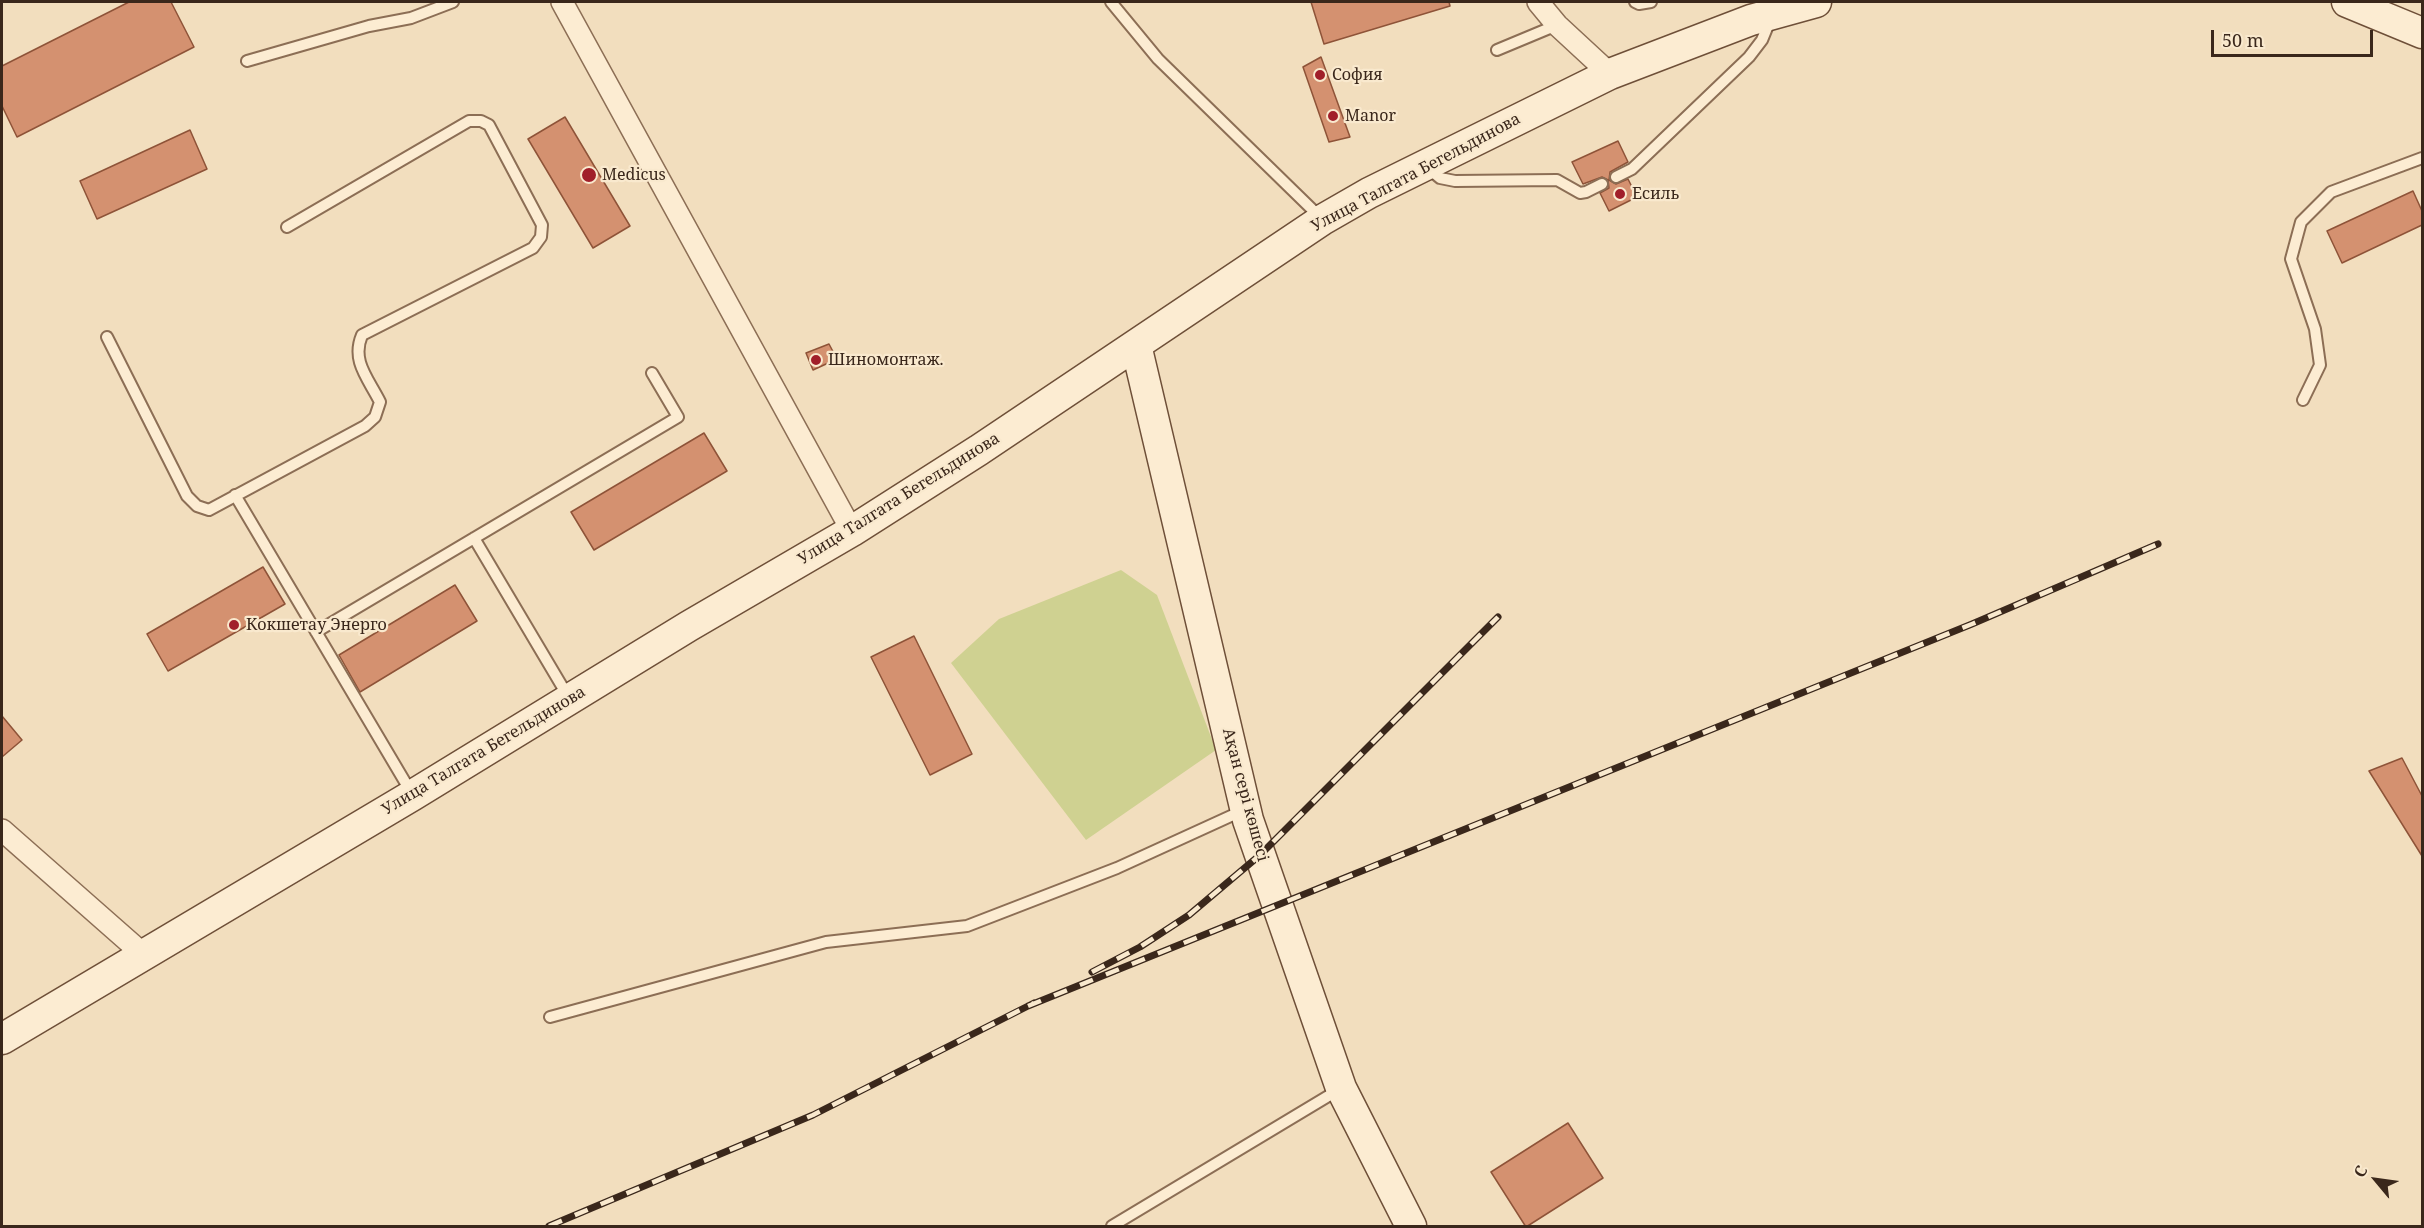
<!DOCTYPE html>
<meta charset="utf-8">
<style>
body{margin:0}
#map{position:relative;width:2424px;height:1228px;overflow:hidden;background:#f2debe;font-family:"Noto Serif",serif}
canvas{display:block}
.frame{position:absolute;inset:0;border:3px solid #3a271b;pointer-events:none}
.north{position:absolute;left:2346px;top:1150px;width:60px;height:60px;-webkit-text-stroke:4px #f9e9ce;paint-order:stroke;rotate:299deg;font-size:16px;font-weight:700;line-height:24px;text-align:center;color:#3a271b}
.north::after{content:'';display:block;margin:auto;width:21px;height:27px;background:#3a271b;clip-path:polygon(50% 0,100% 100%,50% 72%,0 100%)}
.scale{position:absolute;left:2211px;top:30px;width:162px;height:27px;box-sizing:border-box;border:3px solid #3a271b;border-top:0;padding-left:8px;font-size:18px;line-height:21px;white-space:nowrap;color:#3a271b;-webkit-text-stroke:4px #f9e9ce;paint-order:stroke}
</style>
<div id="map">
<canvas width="2424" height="1228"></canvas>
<div class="frame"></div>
<div class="north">С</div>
<div class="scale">50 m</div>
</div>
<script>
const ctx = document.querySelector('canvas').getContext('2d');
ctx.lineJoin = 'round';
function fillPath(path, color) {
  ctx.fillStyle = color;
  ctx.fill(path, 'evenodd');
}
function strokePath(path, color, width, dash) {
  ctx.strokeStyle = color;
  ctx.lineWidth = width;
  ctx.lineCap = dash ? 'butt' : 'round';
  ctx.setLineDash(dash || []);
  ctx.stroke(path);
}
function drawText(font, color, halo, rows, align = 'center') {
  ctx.font = font + ' "Noto Serif",serif';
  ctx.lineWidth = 4.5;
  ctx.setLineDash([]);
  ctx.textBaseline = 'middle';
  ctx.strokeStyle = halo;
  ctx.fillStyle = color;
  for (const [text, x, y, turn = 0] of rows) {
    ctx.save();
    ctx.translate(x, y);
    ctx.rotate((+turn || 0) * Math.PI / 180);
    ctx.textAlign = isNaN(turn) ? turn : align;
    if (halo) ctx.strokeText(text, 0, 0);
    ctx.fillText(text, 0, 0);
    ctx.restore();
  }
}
const green = new Path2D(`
 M 1121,570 L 1157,595 L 1216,750 L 1086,840 L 951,663 L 999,619 Z`);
const building = new Path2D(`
 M 129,2 L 171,2 L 194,47 L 17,137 L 2,106 L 2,66 Z
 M 1311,2 L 1449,2 L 1450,6 L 1324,44 Z
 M 1321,57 L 1350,137 L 1329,142 L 1303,67 Z
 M 565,117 L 630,226 L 593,248 L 528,139 Z
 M 190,130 L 207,169 L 97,219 L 80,181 Z
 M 1618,141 L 1628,162 L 1610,172 L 1609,180 L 1616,184 L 1628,179 L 1637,197 L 1609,211 L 1600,193 L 1609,188 L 1608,180 L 1602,177 L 1583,184 L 1572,162 Z
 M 2413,191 L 2422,211 L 2422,225 L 2342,263 L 2327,231 Z
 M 829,344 L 837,359 L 813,370 L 806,353 Z
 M 704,433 L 727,471 L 594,550 L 571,512 Z
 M 263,567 L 285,604 L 168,671 L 147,634 Z
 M 455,585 L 477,621 L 360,692 L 339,655 Z
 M 914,636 L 972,754 L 930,775 L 871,657 Z
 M 2,716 L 22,740 L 2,757 Z
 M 2402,758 L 2422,796 L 2422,856 L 2369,771 Z
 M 1568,1123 L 1603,1178 L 1526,1227 L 1491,1172 Z`);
const lane = new Path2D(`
 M 1111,2 L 1158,59 L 1322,219
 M 1635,2 L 1639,4 L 1651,2
 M 1497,50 L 1557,25
 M 247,61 L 369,26 L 411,18 L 453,2
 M 1428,168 L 1440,178 L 1455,181 L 1557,180 L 1580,193 L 1586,192 L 1602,184
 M 1616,177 L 1632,169 L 1749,57 L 1762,40 L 1771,18
 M 107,337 L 187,496 L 197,506 L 209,510 L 365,426 L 375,417 L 380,402 C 368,378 351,361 362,335 L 533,248 L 541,237 L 542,225 L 489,125 L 481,121 L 469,121 L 287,227
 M 2303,400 L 2320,365 L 2315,329 L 2291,259 L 2301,222 L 2331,192 L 2422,158
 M 235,495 L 411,792
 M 474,538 L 569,698
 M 316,632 L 678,417 L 652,373
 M 550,1017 L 826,942 L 967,926 L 1117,868 L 1244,810
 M 1112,1226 L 1340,1089`);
const street = new Path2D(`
 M 562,2 L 852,531
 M 1538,2 L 1557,25 L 1610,74
 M 2,830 L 144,955`);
const secondary = new Path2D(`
 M 2347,2 L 2422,33
 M 1136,345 L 1248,820 L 1341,1088 L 1411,1226
 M 2,1039 L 413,795 L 689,626 L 852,531 L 979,450 L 1322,220 L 1369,193 L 1610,74 L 1751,20 L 1816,2`);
const rail = new Path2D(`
 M 1092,972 L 1140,947 L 1189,915 L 1260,855 L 1498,617
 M 1028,1006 L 1972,624 L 2158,544
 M 549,1226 L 813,1115 L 1034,1003`);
const markers = [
 [1320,75,6,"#a11f2a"],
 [1333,116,6,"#a11f2a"],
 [589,175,8,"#a11f2a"],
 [1620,194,6,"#a11f2a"],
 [816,360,6,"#a11f2a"],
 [234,625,6,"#a11f2a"]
];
const poiNames = [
 ["София",1332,75],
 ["Manor",1345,116],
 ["Medicus",602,175],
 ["Есиль",1632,194],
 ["Шиномонтаж.",828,360],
 ["Кокшетау Энерго",246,625]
];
const streetNames = [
 ["Улица Талгата Бегельдинова",1416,173,-28],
 ["Улица Талгата Бегельдинова",899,499,-32],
 ["Улица Талгата Бегельдинова",484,751,-31],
 ["Ақан сері көшесі",1245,795,75]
];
fillPath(green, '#cfd191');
fillPath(building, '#d49170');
strokePath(building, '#8e5338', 1.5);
strokePath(lane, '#8c6e55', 14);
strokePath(street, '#8c6e55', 24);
strokePath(secondary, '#6e4f38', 33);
strokePath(lane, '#fcecd2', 10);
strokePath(street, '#fcecd2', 21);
strokePath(secondary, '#fcecd2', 30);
strokePath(rail, '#3a271b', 7);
strokePath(rail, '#f9e9ce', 4.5, [14]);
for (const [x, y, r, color] of markers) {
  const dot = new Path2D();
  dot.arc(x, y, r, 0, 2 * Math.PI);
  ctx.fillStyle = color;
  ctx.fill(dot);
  strokePath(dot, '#f9e9ce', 2);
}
drawText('16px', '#3a271b', '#f9e9ce', poiNames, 'left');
drawText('16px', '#3a271b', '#f9e9ce', streetNames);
</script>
